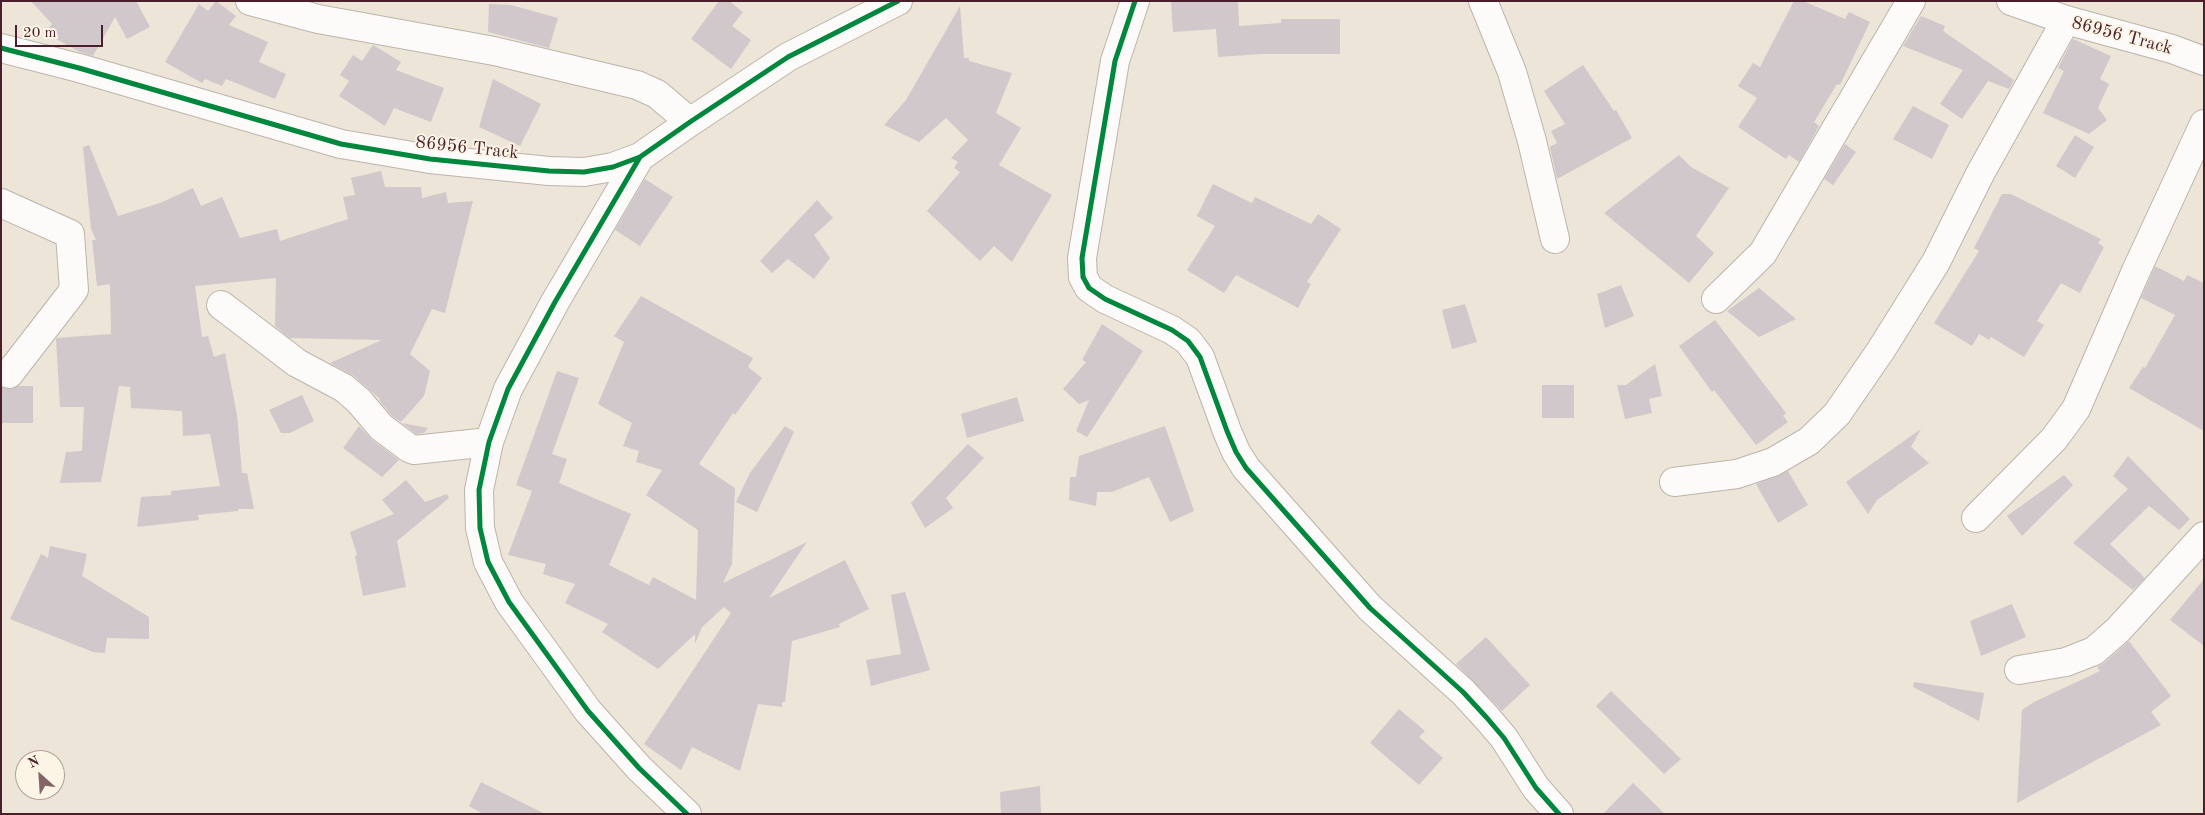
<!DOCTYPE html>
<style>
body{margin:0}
#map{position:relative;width:2205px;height:815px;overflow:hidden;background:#ede5d7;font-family:"Old Standard TT",serif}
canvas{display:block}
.frame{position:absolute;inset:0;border:2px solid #4a1f2b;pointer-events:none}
.north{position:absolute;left:15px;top:750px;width:50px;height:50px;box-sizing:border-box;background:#fcf5e5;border:1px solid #b59f9b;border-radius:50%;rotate:334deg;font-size:14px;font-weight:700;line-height:20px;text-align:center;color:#4a1f2b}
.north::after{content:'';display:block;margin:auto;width:18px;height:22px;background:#836467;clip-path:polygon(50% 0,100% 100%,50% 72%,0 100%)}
.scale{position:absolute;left:15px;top:25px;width:88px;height:22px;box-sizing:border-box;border:2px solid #4a1f2b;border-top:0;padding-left:6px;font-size:15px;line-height:18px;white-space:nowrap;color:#4a1f2b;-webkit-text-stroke:4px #fcf5e5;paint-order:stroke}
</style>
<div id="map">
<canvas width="2205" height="815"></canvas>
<div class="frame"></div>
<div class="north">N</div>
<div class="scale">20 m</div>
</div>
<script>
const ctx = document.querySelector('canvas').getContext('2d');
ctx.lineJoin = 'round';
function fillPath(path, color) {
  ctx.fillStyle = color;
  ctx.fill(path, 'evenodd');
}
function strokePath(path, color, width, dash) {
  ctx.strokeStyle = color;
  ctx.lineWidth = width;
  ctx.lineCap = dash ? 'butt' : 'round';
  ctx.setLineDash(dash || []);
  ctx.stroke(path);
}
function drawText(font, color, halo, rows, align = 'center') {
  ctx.font = font + ' "Old Standard TT",serif';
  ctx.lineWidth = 4;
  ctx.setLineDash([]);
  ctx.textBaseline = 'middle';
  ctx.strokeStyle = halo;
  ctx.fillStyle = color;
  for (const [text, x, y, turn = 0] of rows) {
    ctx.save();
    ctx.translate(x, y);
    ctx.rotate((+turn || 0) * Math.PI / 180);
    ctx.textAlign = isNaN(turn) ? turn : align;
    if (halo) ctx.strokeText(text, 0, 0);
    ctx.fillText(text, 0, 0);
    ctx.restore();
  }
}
const building = new Path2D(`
 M 31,1 L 136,1 L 150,27 L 127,39 L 115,17 L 93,56 L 80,52 L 45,33 L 52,24 Z
 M 216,1 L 236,16 L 229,25 L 268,42 L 259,62 L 286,74 L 275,99 L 226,79 L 222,86 L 205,79 L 202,83 L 165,62 L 199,4 L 208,11 Z
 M 719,1 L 729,1 L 743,12 L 732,26 L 751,40 L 731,69 L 691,39 Z
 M 1171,1 L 1238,1 L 1239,26 L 1281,23 L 1281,19 L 1340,19 L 1340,54 L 1261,54 L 1218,57 L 1216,29 L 1173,32 Z
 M 1794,1 L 1803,1 L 1845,19 L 1849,12 L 1870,22 L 1840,85 L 1837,84 L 1814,122 L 1819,126 L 1799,162 L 1789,155 L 1786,159 L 1738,127 L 1757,98 L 1738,86 L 1753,63 L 1760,67 Z
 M 489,4 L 511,5 L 558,18 L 549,48 L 488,32 Z
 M 960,6 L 964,58 L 969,58 L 969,61 L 1012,73 L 996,113 L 1021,128 L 999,165 L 1052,195 L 1012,262 L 994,246 L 980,261 L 927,211 L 960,172 L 954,168 L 958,162 L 951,158 L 968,140 L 946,118 L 919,142 L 884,125 L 906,100 Z
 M 1921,16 L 1945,26 L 1943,31 L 2014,80 L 2009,89 L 1988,81 L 1962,119 L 1940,104 L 1963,70 L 1903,46 Z
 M 2073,39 L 2111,56 L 2100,79 L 2109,84 L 2098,108 L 2107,120 L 2089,134 L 2043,113 L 2064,71 L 2058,68 Z
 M 373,45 L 401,62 L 396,70 L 444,88 L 431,122 L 394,108 L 385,126 L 339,96 L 349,81 L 340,75 L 353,55 L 362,61 Z
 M 1583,65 L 1614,111 L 1616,110 L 1632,138 L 1557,179 L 1550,147 L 1557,143 L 1551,131 L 1565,124 L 1544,91 Z
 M 493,79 L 541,104 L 520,146 L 479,127 Z
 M 1913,106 L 1949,125 L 1932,159 L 1893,139 Z
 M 2075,135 L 2094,147 L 2075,178 L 2056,166 Z
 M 1845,144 L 1856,152 L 1833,185 L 1824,179 Z
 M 89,145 L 118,216 L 160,203 L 193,188 L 201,206 L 222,197 L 240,238 L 277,229 L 280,241 L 348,219 L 343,197 L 355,195 L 351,178 L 381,171 L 385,187 L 421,187 L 422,198 L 446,192 L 448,203 L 473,201 L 445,313 L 432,309 L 410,354 L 430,371 L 424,396 L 401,422 L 392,416 L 379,400 L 380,399 L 354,376 L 330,363 L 382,340 L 289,338 L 275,326 L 276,278 L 195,286 L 202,337 L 208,336 L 214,357 L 225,353 L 237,415 L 242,473 L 247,473 L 254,509 L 238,509 L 238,511 L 198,515 L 199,520 L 137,527 L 141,497 L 171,495 L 171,491 L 220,486 L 210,434 L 183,436 L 182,411 L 131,408 L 130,387 L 119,386 L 101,482 L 60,483 L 66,452 L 82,451 L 84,407 L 60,407 L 56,338 L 111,334 L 110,284 L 97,286 L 92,240 L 96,240 L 91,229 L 83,147 Z
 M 1679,155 L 1691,167 L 1729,188 L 1696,236 L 1714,253 L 1689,283 L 1604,213 Z
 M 645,179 L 673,197 L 640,246 L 615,230 Z
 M 1213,184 L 1252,203 L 1255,197 L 1311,224 L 1318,214 L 1341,229 L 1307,282 L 1311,284 L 1298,308 L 1236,275 L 1224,293 L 1187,270 L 1215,226 L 1197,216 Z
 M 2002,194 L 2011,194 L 2101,239 L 2098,243 L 2104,247 L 2080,293 L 2061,283 L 2037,321 L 2044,325 L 2024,357 L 1991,337 L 1989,340 L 1979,334 L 1972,346 L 1934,323 L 1979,251 L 1974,248 Z
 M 817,200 L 833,218 L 814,235 L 830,258 L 814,279 L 788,259 L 772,273 L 760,261 Z
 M 2155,266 L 2184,281 L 2187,275 L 2204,283 L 2204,431 L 2129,388 L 2143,367 L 2145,368 L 2175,315 L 2141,298 Z
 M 1621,285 L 1634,316 L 1605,328 L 1597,294 Z
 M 1759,288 L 1796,319 L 1759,337 L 1727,311 Z
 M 641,296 L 753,358 L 748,367 L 762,378 L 735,415 L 733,413 L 699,464 L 735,488 L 732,564 L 723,583 L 807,542 L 769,598 L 845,560 L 869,609 L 839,624 L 840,627 L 792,641 L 785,702 L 782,702 L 782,707 L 758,704 L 740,771 L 692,747 L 681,770 L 644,744 L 731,613 L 724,607 L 702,627 L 695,644 L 695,634 L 658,669 L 602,632 L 608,624 L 565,603 L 575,584 L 543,574 L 546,564 L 508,555 L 532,491 L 516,485 L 557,371 L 579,378 L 552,454 L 567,459 L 559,483 L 631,514 L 609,565 L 649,585 L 653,577 L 696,600 L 698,530 L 646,495 L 662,470 L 636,462 L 639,451 L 623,446 L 632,423 L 598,404 L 624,342 L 614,336 Z
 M 1465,304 L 1477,342 L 1452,349 L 1442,310 Z
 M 1715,320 L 1786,413 L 1783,416 L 1788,422 L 1756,445 L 1714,390 L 1712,392 L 1679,346 Z
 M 1102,324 L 1143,351 L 1087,437 L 1076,431 L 1089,400 L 1079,404 L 1063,389 L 1086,362 L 1082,360 Z
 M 1655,364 L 1662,396 L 1649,399 L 1652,413 L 1625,419 L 1617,385 L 1626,385 Z
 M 1542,385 L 1574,385 L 1574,418 L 1542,418 Z
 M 18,386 L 33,386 L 33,423 L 1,423 L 1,387 L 7,389 Z
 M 302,395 L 314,421 L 290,433 L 281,433 L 269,410 Z
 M 1017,397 L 1024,421 L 967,438 L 961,414 Z
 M 402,423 L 428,428 L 424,433 L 416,434 Z
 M 359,426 L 371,439 L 399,460 L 382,477 L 343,448 Z
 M 785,426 L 794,432 L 757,512 L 736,502 L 750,473 Z
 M 1165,426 L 1194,511 L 1170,522 L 1149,477 L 1112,492 L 1097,492 L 1096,506 L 1069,500 L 1070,477 L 1076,477 L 1079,456 Z
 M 1921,429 L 1911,447 L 1929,463 L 1877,500 L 1868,514 L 1846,482 Z
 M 968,444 L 984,458 L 946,498 L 953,508 L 925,528 L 911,503 Z
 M 2128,456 L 2190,519 L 2179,530 L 2149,506 L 2110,544 L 2145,578 L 2133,590 L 2073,543 L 2128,489 L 2113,476 Z
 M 1788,471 L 1808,505 L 1778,523 L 1756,484 Z
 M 2064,475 L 2073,485 L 2022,536 L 2007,516 Z
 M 406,480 L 425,502 L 447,494 L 449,498 L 397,541 L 406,587 L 363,596 L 355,556 L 357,555 L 350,532 L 394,514 L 382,500 Z
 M 50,546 L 87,554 L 82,576 L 149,617 L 149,639 L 107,638 L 105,653 L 93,652 L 10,619 L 41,554 L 48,558 Z
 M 2204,579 L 2204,646 L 2170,620 Z
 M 905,592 L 930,670 L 871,686 L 866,660 L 901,654 L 891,595 Z
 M 2012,604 L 2026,637 L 1981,656 L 1970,621 Z
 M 1486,637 L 1530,685 L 1502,711 L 1456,664 Z
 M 2129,641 L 2171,696 L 2151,712 L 2161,725 L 2017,803 L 2022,710 L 2034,702 L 2100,671 L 2097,667 L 2104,663 Z
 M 1914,682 L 1984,693 L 1979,721 L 1913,687 Z
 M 1611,691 L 1681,759 L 1664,774 L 1596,706 Z
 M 1399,709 L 1425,731 L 1419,737 L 1443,758 L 1419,785 L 1370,743 Z
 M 481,782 L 545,814 L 483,814 L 469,806 Z
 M 1633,783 L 1665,814 L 1603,814 Z
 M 1040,786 L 1041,814 L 1001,814 L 1000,792 Z`);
const minor = new Path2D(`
 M 250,1 L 318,19 L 494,51 L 637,85 L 657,94 L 690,122
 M 1135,1 L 1115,61 L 1082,258 L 1083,277 L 1089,288 L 1105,299 L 1172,330 L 1188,341 L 1200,357 L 1227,431 L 1236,452 L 1246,468 L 1370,608 L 1463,692 L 1487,718 L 1504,738 L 1536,788 L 1559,814
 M 1483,1 L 1512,72 L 1532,141 L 1555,239
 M 2011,1 L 2066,20 L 2172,49 L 2204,61
 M 1,48 L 79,68 L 341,144 L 430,159 L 549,171 L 584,172 L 613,167 L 640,157 L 690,122 L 788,57 L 898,1
 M 640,157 L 555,302 L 508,389 L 489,442 L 479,490 L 480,528 L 488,562 L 509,602 L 588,711 L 639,768 L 687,814
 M 1,203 L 70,234 L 74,290 L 9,374
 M 1716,299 L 1763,253 L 1911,1
 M 221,305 L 297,363 L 344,388 L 359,401 L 381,427 L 409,448 L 414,450 L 489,442
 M 1674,482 L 1737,474 L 1773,462 L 1809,441 L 1837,414 L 1881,350 L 1936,262 L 1981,172 L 2066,20
 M 1976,518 L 2054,439 L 2076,409 L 2136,271 L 2204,124
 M 2019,670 L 2066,662 L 2094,651 L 2118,630 L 2204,536`);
const cycleway = new Path2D(`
 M 1135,1 L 1115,61 L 1082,258 L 1083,277 L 1089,288 L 1105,299 L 1172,330 L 1188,341 L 1200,357 L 1227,431 L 1236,452 L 1246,468 L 1370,608 L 1463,692 L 1487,718 L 1504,738 L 1536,788 L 1559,814
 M 1,48 L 79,68 L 341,144 L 430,159 L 549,171 L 584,172 L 613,167 L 640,157 L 690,122 L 788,57 L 898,1
 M 640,157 L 555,302 L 508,389 L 489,442 L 479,490 L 480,528 L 488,562 L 509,602 L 588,711 L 639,768 L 687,814`);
const streetNames = [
 ["86956 Track",2122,36,15],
 ["86956 Track",467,148,6]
];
fillPath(building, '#d0c8cb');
strokePath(minor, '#bdb4ac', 30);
strokePath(minor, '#fcfbf9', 28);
strokePath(cycleway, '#00873e', 5);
drawText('18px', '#4a1f2b', '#fcf5e5', streetNames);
</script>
